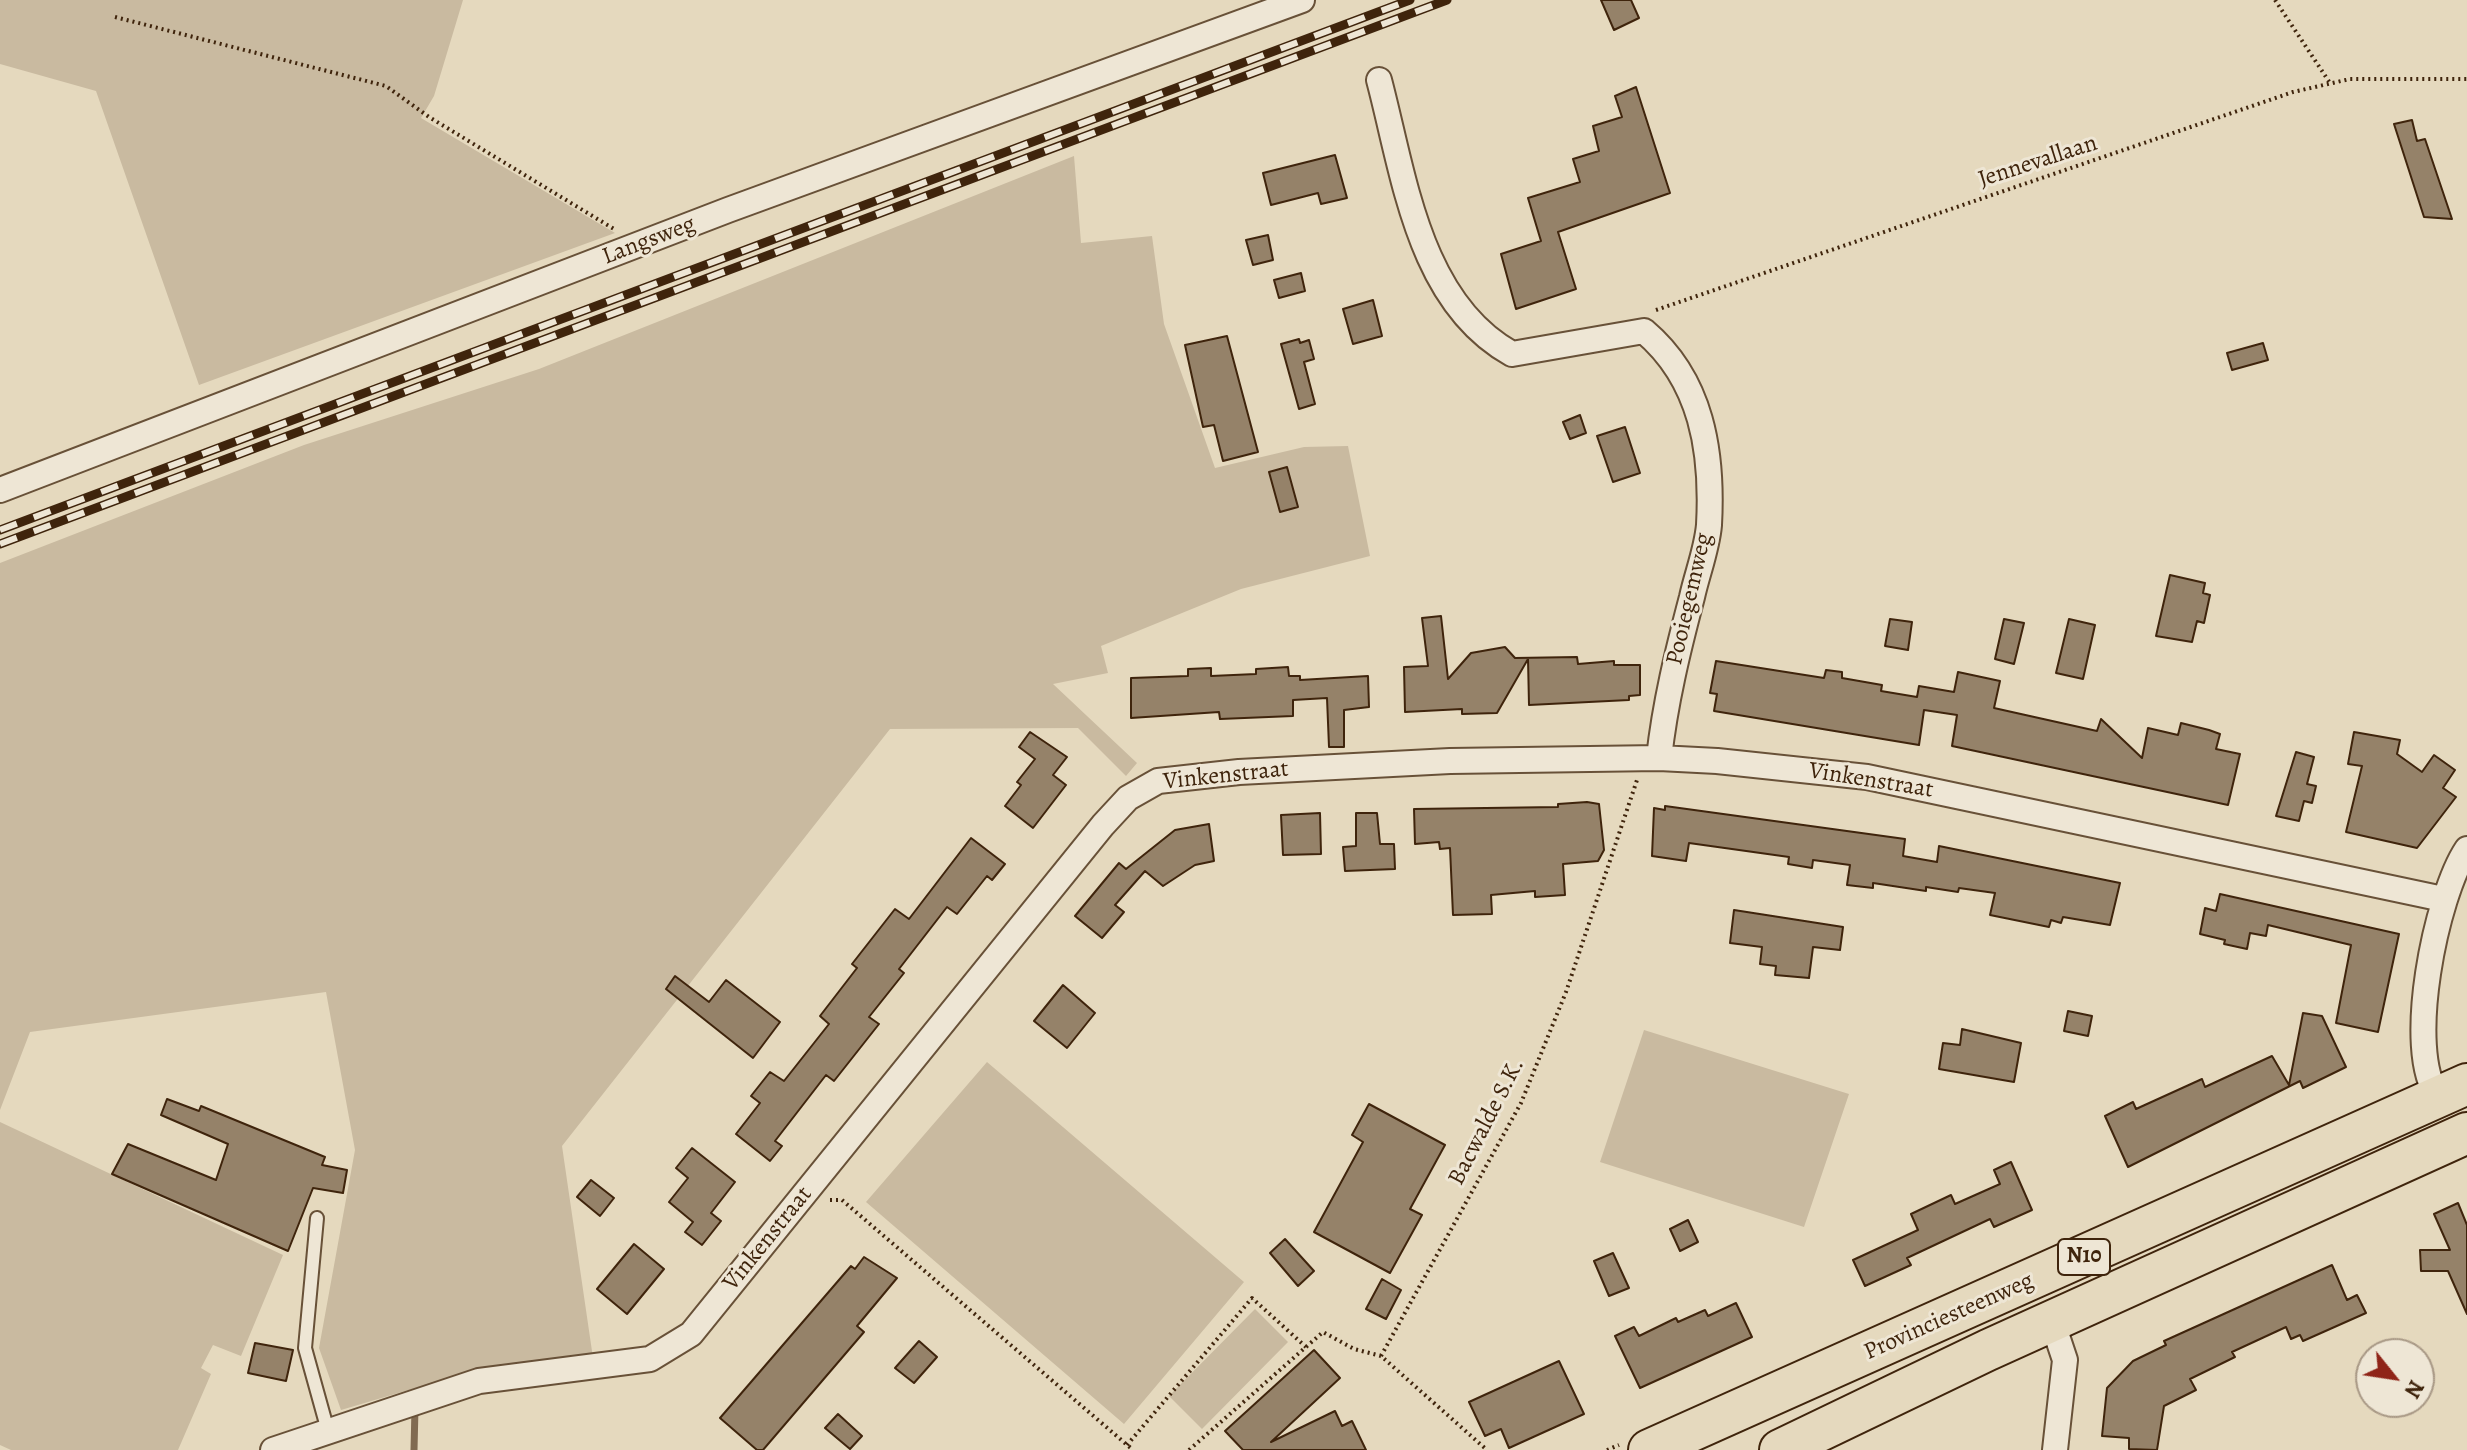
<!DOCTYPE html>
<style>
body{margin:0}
#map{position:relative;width:2467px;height:1450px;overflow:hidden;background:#e5d9be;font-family:Alegreya,serif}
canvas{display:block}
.north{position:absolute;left:2355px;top:1338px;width:80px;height:80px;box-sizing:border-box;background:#eee6d5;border:2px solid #a89885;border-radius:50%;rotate:120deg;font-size:22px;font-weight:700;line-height:32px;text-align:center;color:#3f240c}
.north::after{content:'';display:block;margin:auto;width:28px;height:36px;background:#8f2418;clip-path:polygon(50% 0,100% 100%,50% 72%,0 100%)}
</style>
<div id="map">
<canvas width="2467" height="1450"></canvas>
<div class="north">N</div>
</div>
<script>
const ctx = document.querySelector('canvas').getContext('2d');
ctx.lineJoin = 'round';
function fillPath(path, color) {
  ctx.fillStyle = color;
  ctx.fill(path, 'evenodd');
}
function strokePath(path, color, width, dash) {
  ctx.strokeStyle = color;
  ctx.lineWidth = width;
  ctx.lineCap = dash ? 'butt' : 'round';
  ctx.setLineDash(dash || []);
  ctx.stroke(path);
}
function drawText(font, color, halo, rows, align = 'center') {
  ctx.font = font + ' Alegreya,serif';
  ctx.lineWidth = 6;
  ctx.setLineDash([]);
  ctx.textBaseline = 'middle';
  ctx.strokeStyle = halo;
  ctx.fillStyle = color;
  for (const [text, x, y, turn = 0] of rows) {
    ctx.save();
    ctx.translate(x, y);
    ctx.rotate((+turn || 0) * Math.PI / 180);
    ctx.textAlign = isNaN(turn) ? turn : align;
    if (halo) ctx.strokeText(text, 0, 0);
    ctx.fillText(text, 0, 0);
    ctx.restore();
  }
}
const green = new Path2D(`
 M 0,0 L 463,0 L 434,96 L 421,118 L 615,233 L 199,385 L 96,91 L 0,64 Z
 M 1074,156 L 1081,243 L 1152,236 L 1164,324 L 1215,468 L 1304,447 L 1348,446 L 1370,556 L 1241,589 L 1101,646 L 1108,673 L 1053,684 L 1137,763 L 1126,776 L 1078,728 L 890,729 L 562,1146 L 593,1358 L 476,1370 L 341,1410 L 319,1348 L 355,1150 L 326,992 L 30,1032 L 0,1110 L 0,563 L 304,445 L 539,369 Z
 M 1644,1030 L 1849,1094 L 1804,1227 L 1600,1162 Z
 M 987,1062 L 1244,1282 L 1124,1424 L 866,1202 Z
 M 0,1122 L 283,1255 L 241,1356 L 213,1345 L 201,1368 L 211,1374 L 178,1450 L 11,1450 L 0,1445 Z
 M 1255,1309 L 1288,1342 L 1202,1429 L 1169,1396 Z`);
const stream = new Path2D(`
 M 414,1450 L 415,1408`);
const building = new Path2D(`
 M 1601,0 L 1631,0 L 1639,18 L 1614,30 Z
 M 1636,87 L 1670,193 L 1558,232 L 1576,289 L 1516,309 L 1501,254 L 1541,241 L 1528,198 L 1580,182 L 1573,159 L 1599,151 L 1593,126 L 1622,117 L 1615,96 Z
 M 2412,120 L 2417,141 L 2425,139 L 2452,219 L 2424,217 L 2394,124 Z
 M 1335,155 L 1347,198 L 1321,204 L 1318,193 L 1271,205 L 1263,173 Z
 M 1268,235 L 1273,260 L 1253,265 L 1246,240 Z
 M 1301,273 L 1305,291 L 1279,298 L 1274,280 Z
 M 1373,300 L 1382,336 L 1353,344 L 1343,309 Z
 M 1227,336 L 1258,452 L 1223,461 L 1214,425 L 1203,427 L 1185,345 Z
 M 1299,339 L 1300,343 L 1309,340 L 1314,359 L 1304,362 L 1315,404 L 1299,409 L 1281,344 Z
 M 2263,343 L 2268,360 L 2232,370 L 2227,353 Z
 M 1580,415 L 1586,433 L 1570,439 L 1563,422 Z
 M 1625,427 L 1640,473 L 1613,482 L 1597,436 Z
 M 1287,467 L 1298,507 L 1280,512 L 1269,472 Z
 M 2170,575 L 2205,583 L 2203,593 L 2210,595 L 2204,623 L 2197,621 L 2192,642 L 2156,636 Z
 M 1441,616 L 1448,679 L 1471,653 L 1505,647 L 1515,658 L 1577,657 L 1578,664 L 1614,661 L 1614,665 L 1640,665 L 1640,695 L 1629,696 L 1629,700 L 1529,705 L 1528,659 L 1497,713 L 1462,714 L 1462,709 L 1405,712 L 1404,667 L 1428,666 L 1422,618 Z
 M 1890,619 L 1912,622 L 1908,650 L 1885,646 Z
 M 2004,619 L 2024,623 L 2014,664 L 1995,659 Z
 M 2069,619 L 2095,625 L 2083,679 L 2056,673 Z
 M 1716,661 L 1824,678 L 1826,670 L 1842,672 L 1842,678 L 1882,685 L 1881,691 L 1917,697 L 1919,686 L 1954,692 L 1958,672 L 2000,681 L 1994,708 L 2097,731 L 2101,719 L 2142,758 L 2148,728 L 2178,735 L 2181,723 L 2209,730 L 2220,734 L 2216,749 L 2240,754 L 2228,805 L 1952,746 L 1957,715 L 1924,710 L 1919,745 L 1714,711 L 1717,694 L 1710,693 Z
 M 1288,667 L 1289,676 L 1300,676 L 1300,680 L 1368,676 L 1369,707 L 1344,710 L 1344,747 L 1329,747 L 1327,698 L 1293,700 L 1293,716 L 1220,719 L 1219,712 L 1131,718 L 1131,678 L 1188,676 L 1188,669 L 1211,668 L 1211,676 L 1256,674 L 1256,669 Z
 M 1030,732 L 1067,757 L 1053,775 L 1066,785 L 1033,828 L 1005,806 L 1021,785 L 1017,782 L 1035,759 L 1019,747 Z
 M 2354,732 L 2400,740 L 2397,754 L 2422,772 L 2434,755 L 2455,770 L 2443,788 L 2456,797 L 2417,848 L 2346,832 L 2362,766 L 2348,764 Z
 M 2296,752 L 2314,757 L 2307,784 L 2316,786 L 2312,803 L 2304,801 L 2299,821 L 2276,816 Z
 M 1587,802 L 1599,804 L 1604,850 L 1598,861 L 1563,864 L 1565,895 L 1535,897 L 1535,891 L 1491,895 L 1492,914 L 1453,915 L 1450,848 L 1440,849 L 1439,842 L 1415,844 L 1414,809 L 1558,807 L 1558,804 Z
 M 1665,806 L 1905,839 L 1903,856 L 1937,862 L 1939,846 L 2120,883 L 2110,925 L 2063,917 L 2061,923 L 2051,920 L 2049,927 L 1990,915 L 1995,893 L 1959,888 L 1958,892 L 1926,887 L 1926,891 L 1873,883 L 1873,888 L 1847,885 L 1850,865 L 1813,860 L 1812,868 L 1788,864 L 1789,857 L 1689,843 L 1686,861 L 1652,856 L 1654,808 L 1665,810 Z
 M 1320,813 L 1321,854 L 1283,855 L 1281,815 Z
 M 1356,813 L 1377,813 L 1380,844 L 1394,844 L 1395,869 L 1345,871 L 1343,847 L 1356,846 Z
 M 1209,824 L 1214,861 L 1195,865 L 1163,886 L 1145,871 L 1115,905 L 1124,912 L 1102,938 L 1075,916 L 1119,863 L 1126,869 L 1175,830 Z
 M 971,838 L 1005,864 L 992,880 L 987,876 L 957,914 L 947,907 L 899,969 L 904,973 L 869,1017 L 879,1024 L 834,1081 L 826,1075 L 775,1141 L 782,1146 L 770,1161 L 736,1134 L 760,1103 L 751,1096 L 770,1072 L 784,1081 L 829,1024 L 820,1016 L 857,968 L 852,964 L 895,909 L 909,919 Z
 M 2220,894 L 2399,934 L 2378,1032 L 2336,1023 L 2351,945 L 2268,925 L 2266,936 L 2250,933 L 2247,949 L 2224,944 L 2225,940 L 2200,934 L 2205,908 L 2216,911 Z
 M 1734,910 L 1843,927 L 1840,950 L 1813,947 L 1809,978 L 1775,975 L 1776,966 L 1760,964 L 1762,947 L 1730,943 Z
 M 675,976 L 709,1002 L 726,980 L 780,1022 L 753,1058 L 666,989 Z
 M 1063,985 L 1095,1013 L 1067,1048 L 1034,1021 Z
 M 2068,1011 L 2092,1016 L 2088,1036 L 2064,1031 Z
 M 2303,1013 L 2322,1016 L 2346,1067 L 2303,1088 L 2300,1081 L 2128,1167 L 2105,1116 L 2133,1102 L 2136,1109 L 2202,1079 L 2205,1087 L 2272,1056 L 2289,1085 Z
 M 1962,1029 L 2021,1043 L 2014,1082 L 1939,1069 L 1943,1043 L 1960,1045 Z
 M 167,1099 L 199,1111 L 201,1106 L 325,1157 L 322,1165 L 347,1170 L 343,1193 L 313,1188 L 288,1251 L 112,1174 L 128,1144 L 216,1180 L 228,1144 L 161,1115 Z
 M 1369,1104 L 1445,1145 L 1410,1209 L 1422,1215 L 1390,1273 L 1314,1232 L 1363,1142 L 1352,1135 Z
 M 692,1148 L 735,1182 L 711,1213 L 721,1221 L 702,1245 L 685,1232 L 693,1222 L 669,1202 L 688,1178 L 676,1168 Z
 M 2011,1162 L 2032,1210 L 1994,1227 L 1990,1219 L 1907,1258 L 1911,1265 L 1865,1286 L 1853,1260 L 1918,1230 L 1911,1214 L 1951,1195 L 1955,1204 L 2000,1184 L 1994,1170 Z
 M 591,1180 L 614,1198 L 600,1216 L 577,1197 Z
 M 2458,1203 L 2467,1225 L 2467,1314 L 2448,1271 L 2421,1271 L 2420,1250 L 2450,1250 L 2434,1214 Z
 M 1688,1220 L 1698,1242 L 1680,1251 L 1670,1229 Z
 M 1285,1239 L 1314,1271 L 1298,1286 L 1270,1253 Z
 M 634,1244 L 664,1269 L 627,1314 L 597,1289 Z
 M 1613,1253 L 1629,1288 L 1609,1296 L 1594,1261 Z
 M 864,1257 L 897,1278 L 857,1326 L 864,1332 L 763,1450 L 757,1450 L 720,1418 L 851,1266 L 855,1269 Z
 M 2332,1265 L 2347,1300 L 2357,1295 L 2366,1313 L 2303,1341 L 2300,1335 L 2291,1339 L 2286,1327 L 2232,1352 L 2235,1357 L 2190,1379 L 2196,1390 L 2164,1406 L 2157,1450 L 2129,1449 L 2129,1438 L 2102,1436 L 2107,1388 L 2133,1361 L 2166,1345 L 2164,1341 Z
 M 1382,1279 L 1401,1290 L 1386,1319 L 1366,1309 Z
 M 1736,1303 L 1752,1337 L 1640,1388 L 1615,1336 L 1634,1327 L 1639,1336 L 1676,1318 L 1678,1322 L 1705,1310 L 1708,1316 Z
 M 919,1341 L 937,1357 L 914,1383 L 895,1368 Z
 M 255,1343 L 293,1350 L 286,1381 L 248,1373 Z
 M 1314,1350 L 1340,1378 L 1271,1442 L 1335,1411 L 1342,1426 L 1352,1421 L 1366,1450 L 1243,1450 L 1225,1431 Z
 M 1559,1361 L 1584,1414 L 1509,1448 L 1501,1429 L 1485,1436 L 1469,1402 Z
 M 838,1414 L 862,1436 L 850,1449 L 825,1428 Z`);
const path = new Path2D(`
 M 2275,0 L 2330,83
 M 115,17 L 386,86 L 429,117 L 614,229
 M 1656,310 L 2293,92 L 2350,79 L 2467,79
 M 830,1200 L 842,1200 L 1133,1450
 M 1381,1356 L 1521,1103 L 1566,992 L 1637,780
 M 1127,1445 L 1252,1298 L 1306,1347
 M 1189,1450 L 1323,1332 L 1354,1349 L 1381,1356 L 1487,1450
 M 1607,1450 L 1619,1445`);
const lane = new Path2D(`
 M 317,1218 L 305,1348 L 328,1431`);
const street = new Path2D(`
 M 1379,80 C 1404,174 1418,302 1512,354 L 1644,331 C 1702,380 1713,452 1709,525 C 1707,549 1697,574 1692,597 C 1678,650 1665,703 1659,758
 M 0,490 L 728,210 L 1302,0
 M 2438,1096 C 2404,1051 2436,895 2467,849
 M 2052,1321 L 2065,1360 L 2055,1450
 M 273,1450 L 479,1381 L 650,1359 L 691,1334 L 1103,825 L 1128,798 L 1158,781 L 1239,772 L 1450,761 L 1659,758 L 1717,761 L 1867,777 L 2443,899`);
const primary = new Path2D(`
 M 1649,1450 L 2467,1084
 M 1780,1450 L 1988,1350 L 2467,1133`);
const rail = new Path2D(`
 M 0,530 L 1410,0
 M 0,544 L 1447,0`);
const shields = [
 [2084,1257,52]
];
const shieldNames = [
 ["N10",2084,1257]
];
const streetNames = [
 ["Jennevallaan",2038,162,-18],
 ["Langsweg",649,241,-21],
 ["Pooiegemweg",1690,599,-77],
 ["Vinkenstraat",1226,776,-6],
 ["Vinkenstraat",1871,781,9],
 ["Bacwalde S.K.",1487,1122,-63],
 ["Vinkenstraat",768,1239,-51],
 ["Provinciesteenweg",1949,1317,-24]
];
fillPath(green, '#c9baa0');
strokePath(stream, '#816b52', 7);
fillPath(building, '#958269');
strokePath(building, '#3f240c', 2);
strokePath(lane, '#685138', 16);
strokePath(street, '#685138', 28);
strokePath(primary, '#3f240c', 44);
strokePath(path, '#3f240c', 4, [2, 4]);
strokePath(lane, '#eee6d5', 12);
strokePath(street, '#eee6d5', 24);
strokePath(primary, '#e5d9be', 40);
strokePath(rail, '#3f240c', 9);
strokePath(rail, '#eee6d5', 6, [18]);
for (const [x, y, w] of shields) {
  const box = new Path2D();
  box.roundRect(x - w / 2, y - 18, w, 36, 6);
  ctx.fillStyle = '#eee6d5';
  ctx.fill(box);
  strokePath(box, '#3f240c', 2);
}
drawText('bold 22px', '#3f240c', null, shieldNames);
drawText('24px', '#3f240c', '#eee6d5', streetNames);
</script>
